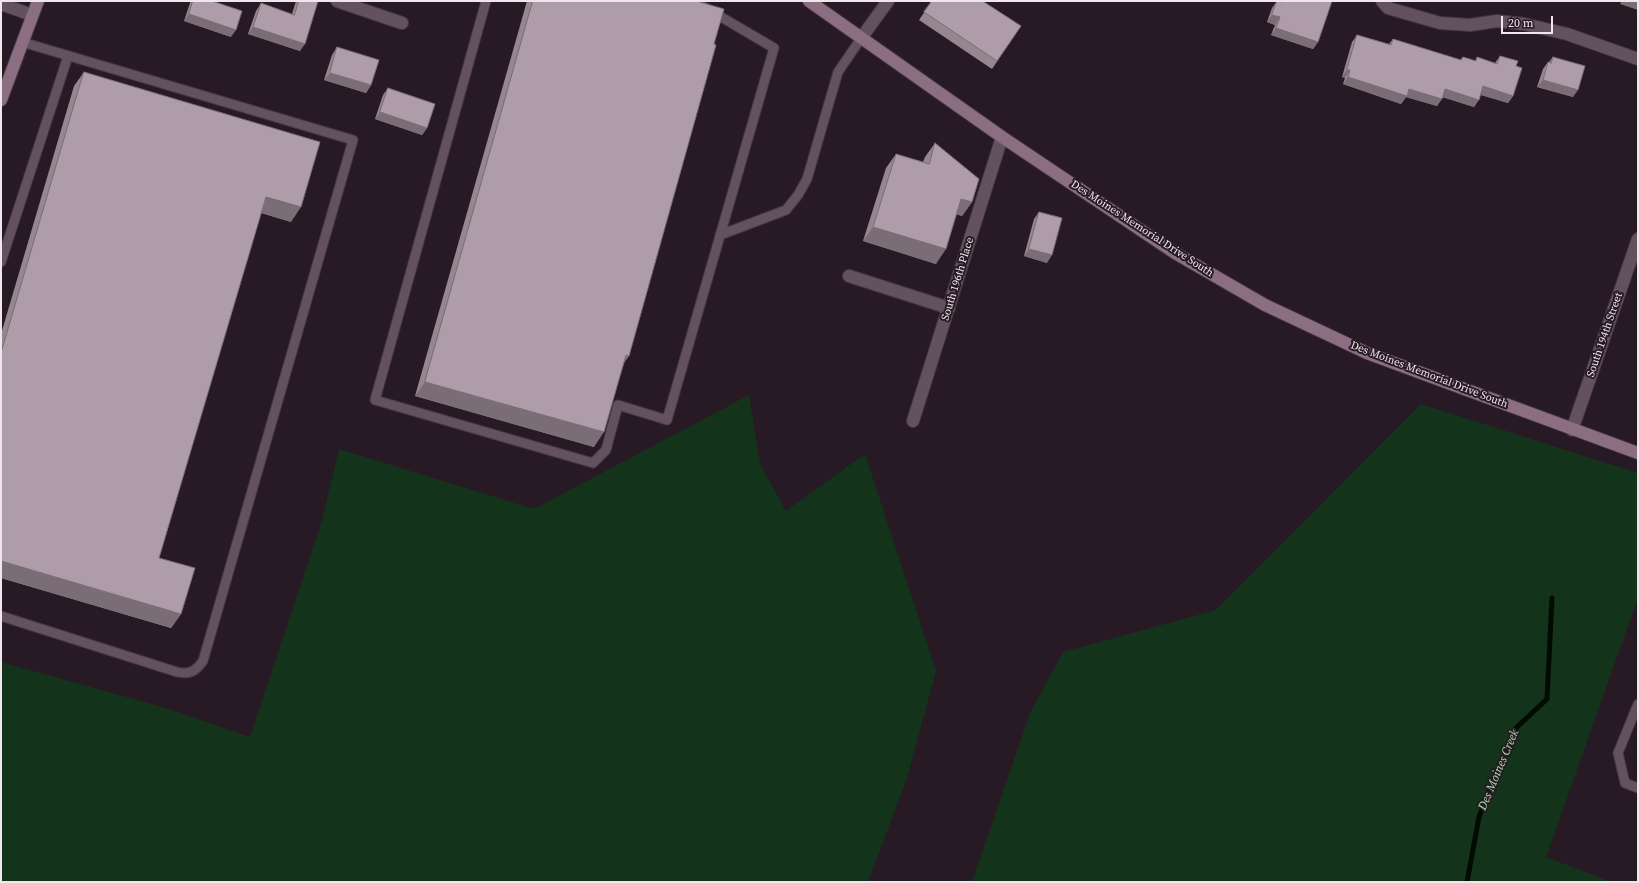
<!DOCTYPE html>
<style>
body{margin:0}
#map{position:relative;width:1639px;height:883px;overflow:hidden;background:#281a24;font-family:"Source Serif 4",serif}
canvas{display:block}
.frame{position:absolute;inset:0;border:2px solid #f0e7ed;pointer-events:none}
.scale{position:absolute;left:1501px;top:16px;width:52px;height:18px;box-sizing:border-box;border:2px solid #f0e7ed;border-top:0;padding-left:5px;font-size:12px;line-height:14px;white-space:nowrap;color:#f0e7ed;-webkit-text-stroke:3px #281a24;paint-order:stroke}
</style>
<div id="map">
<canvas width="1639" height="883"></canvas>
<div class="frame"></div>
<div class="scale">20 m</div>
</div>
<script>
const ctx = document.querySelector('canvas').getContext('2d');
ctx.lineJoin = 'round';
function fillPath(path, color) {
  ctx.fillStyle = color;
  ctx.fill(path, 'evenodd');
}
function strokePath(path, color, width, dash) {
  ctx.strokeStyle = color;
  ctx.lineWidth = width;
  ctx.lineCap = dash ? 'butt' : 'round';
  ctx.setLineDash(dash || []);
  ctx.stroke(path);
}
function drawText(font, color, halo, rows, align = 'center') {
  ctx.font = font + ' "Source Serif 4",serif';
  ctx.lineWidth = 4;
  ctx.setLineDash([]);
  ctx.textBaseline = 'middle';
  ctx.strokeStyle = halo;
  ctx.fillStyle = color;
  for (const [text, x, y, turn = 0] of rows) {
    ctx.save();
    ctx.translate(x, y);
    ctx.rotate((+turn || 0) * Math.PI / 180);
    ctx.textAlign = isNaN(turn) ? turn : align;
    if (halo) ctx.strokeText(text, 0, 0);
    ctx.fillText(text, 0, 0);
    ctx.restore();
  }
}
const green = new Path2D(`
 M 749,395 L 760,464 L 786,511 L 865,454 L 936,671 L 907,778 L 868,882 L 1,882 L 1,662 L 166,708 L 250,737 L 321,524 L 339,449 L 534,509 Z
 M 1421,404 L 1638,473 L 1638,598 L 1546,857 L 1612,882 L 972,882 L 1030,713 L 1063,652 L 1216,610 Z`);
const stream = new Path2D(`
 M 1467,882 L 1479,817 L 1515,729 L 1547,699 L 1552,598`);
const lane = new Path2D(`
 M 486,1 L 375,400 L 593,463 L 606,450 L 618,405 L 667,420 L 774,48 L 694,1
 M 720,235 L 786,210 L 798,195 L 807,179 L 838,72 L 862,37
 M 1,262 L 68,56
 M 1,616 L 177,672 C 189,675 196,671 203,661 L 353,140 L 22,42
 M 1638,704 L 1618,753 L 1625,783 L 1638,788`);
const street = new Path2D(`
 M 337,1 L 402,23
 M 1382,1 L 1388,8 L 1440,23 L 1470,25 L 1497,21 L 1524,24 L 1567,34 L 1638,59
 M 1,4 L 32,15
 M 862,37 L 888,1
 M 849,276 L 949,308
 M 913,421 L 1002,137
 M 1572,430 L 1638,239`);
const secondary = new Path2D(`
 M 809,1 L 1002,137 L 1175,253 L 1265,305 L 1367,353 L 1638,453
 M 1,100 L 38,1`);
const wall = new Path2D(`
 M 191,1 L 212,1 L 231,37 L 184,21 L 190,3 Z
 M 296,1 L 318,1 L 300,51 L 248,34 L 256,11 L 261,3 L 292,14 Z
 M 527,1 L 696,1 L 629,356 L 625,361 L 594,447 L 415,396 Z
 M 932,1 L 984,2 L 1021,26 L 992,69 L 919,20 Z
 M 1277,1 L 1332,1 L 1318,42 L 1313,49 L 1271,35 L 1275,25 L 1267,22 L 1272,8 Z
 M 1357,35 L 1389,44 L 1393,39 L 1460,60 L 1463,57 L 1475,61 L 1477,57 L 1495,63 L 1500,56 L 1516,66 L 1513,96 L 1508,103 L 1481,95 L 1474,107 L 1442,97 L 1437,106 L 1406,97 L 1401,104 L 1343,84 L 1345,78 L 1342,77 L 1352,42 Z
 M 337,47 L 371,85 L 366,93 L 324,80 L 332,55 Z
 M 1553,57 L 1573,97 L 1537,87 L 1543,69 L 1548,62 L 1549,62 Z
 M 84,72 L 291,222 L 261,213 L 159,558 L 181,614 L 171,628 L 1,578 L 1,334 L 74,86 Z
 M 388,88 L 427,128 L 422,135 L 375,119 L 383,95 Z
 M 935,143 L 972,202 L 962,216 L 956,214 L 936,264 L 863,241 L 886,168 L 896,154 L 923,162 L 925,157 Z
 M 1039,212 L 1047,263 L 1024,256 L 1034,219 Z`);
const shadedWall = new Path2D(`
 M 1622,1 L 1638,1 L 1638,10 L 1620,4 Z
 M 189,14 L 236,30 L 231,37 L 184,21 Z
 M 1272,15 L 1280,17 L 1275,25 L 1267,22 Z
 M 253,27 L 305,44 L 300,51 L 248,34 Z
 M 1276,28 L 1318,42 L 1313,49 L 1271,35 Z
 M 1347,70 L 1350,70 L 1345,78 L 1342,77 Z
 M 330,73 L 371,85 L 366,93 L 324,80 Z
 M 1348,77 L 1409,89 L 1442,99 L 1437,106 L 1406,97 L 1401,104 L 1343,84 Z
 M 1543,80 L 1578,90 L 1573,97 L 1537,87 Z
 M 1483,86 L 1513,96 L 1508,103 L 1478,94 Z
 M 1445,89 L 1479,100 L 1474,107 L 1440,96 Z
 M 380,112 L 427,128 L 422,135 L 375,119 Z
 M 266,197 L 301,207 L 291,222 L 256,211 Z
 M 961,199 L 972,202 L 962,216 L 951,213 Z
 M 873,227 L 946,249 L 936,264 L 863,241 Z
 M 1029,249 L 1052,255 L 1047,263 L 1024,256 Z
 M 626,355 L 629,356 L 619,370 Z
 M 425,382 L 604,432 L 594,447 L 415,396 Z
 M 1,561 L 181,614 L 171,628 L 1,578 Z`);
const building = new Path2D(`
 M 193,1 L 212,1 L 242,11 L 236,30 L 189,14 Z
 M 299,1 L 318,1 L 305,44 L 253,27 L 261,3 L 294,15 Z
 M 533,1 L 696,1 L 724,9 L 714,44 L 716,45 L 629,356 L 626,355 L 604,432 L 425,382 Z
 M 932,1 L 985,1 L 984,2 L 1021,26 L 997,61 L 924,12 Z
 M 1277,1 L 1282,2 L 1282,1 L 1332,1 L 1318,42 L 1276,28 L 1280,17 L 1272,15 Z
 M 1357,35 L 1391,45 L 1393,39 L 1461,60 L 1463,57 L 1476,61 L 1477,57 L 1497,64 L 1500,56 L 1518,61 L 1516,66 L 1522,68 L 1513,96 L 1483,86 L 1479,100 L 1445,89 L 1442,99 L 1409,89 L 1407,96 L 1348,77 L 1350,70 L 1347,70 Z
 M 337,47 L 379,60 L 371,85 L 330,73 Z
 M 1553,57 L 1585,66 L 1578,90 L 1543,80 L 1548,62 L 1551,63 Z
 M 84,72 L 320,142 L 301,207 L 266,197 L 159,558 L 195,568 L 181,614 L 1,561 L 1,353 Z
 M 388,88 L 435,104 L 427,128 L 380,112 Z
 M 935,143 L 979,179 L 972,202 L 961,199 L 946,249 L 873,227 L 896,154 L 929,164 Z
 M 1039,212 L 1062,218 L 1052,255 L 1029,249 Z`);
const streetNames = [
 ["Des Moines Memorial Drive South",1142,229,33],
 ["South 196th Place",958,279,-73],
 ["South 194th Street",1605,335,-71],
 ["Des Moines Memorial Drive South",1429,375,21]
];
const waterNames = [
 ["Des Moines Creek",1499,770,-67]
];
fillPath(green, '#14331b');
strokePath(stream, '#000c01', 5);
strokePath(lane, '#443740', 11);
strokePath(street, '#443740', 14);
strokePath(secondary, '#443740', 14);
strokePath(lane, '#64515f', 9);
strokePath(street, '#64515f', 12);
strokePath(secondary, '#8c6e83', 12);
fillPath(wall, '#968690');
fillPath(shadedWall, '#7a6d76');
fillPath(building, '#ae9ca8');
strokePath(building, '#7a6d76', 1);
drawText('11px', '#f0e7ed', '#281a24', streetNames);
drawText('italic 12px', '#a2e5ad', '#281a24', waterNames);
</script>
